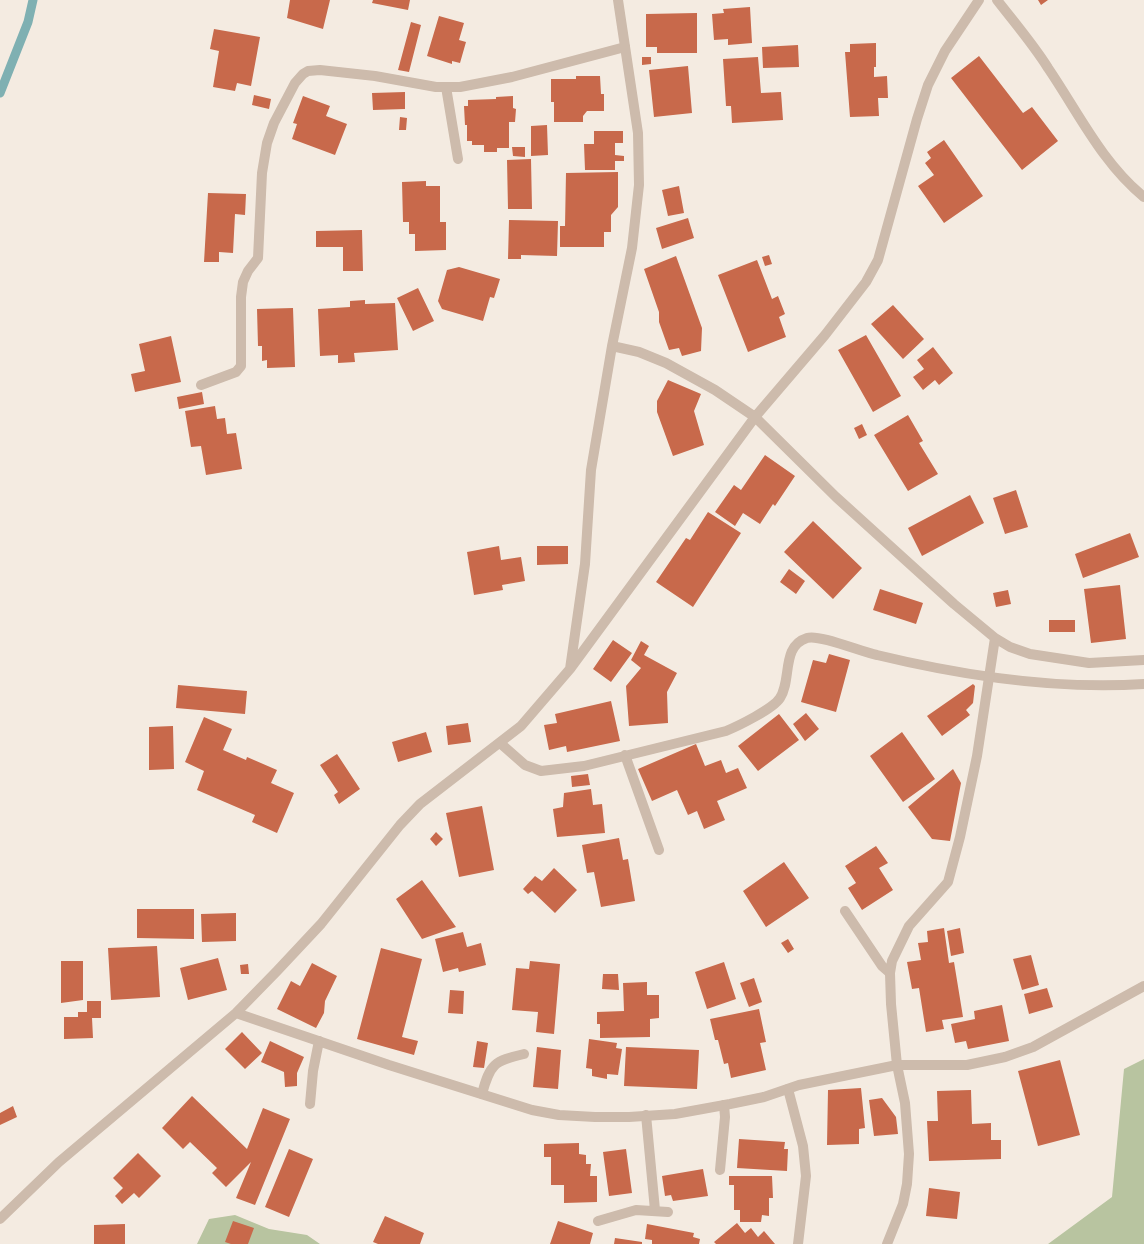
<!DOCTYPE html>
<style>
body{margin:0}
canvas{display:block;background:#f4ebe1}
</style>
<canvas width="1144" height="1244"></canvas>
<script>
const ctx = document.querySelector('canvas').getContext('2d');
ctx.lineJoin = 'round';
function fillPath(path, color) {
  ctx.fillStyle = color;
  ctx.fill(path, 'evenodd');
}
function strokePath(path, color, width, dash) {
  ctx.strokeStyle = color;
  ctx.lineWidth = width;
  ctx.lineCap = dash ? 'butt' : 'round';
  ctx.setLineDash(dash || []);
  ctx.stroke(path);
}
const green = new Path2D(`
 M 1144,1059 L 1144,1244 L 1048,1244 L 1112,1197 L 1124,1069 Z
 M 235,1215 L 269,1229 L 307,1235 L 320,1244 L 197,1244 L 209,1219 Z`);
const stream = new Path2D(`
 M 0,93 L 28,22 L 33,0`);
const building = new Path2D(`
 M 290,0 L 330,0 L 323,29 L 287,18 Z
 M 373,0 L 410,0 L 408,10 L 372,3 Z
 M 1038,0 L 1048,0 L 1041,5 Z
 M 750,7 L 752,43 L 728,45 L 728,39 L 714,40 L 712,14 L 724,13 L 723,9 Z
 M 697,13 L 697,53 L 657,53 L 657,47 L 646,47 L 646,14 Z
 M 439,16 L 464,23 L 459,40 L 466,42 L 460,63 L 452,61 L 452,64 L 427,56 Z
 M 411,22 L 421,25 L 409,72 L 398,70 Z
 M 214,29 L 260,37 L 251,86 L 237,83 L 235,91 L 213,87 L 219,51 L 210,49 Z
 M 876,43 L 876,67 L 874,67 L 874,77 L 887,76 L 888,98 L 878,98 L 879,116 L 850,117 L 845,52 L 850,52 L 850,44 Z
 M 798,45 L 799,67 L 763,68 L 762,47 Z
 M 979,56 L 1023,113 L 1032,107 L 1058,141 L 1022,170 L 951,78 Z
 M 642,57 L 651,57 L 651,64 L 642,65 Z
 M 758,57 L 761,93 L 781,92 L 783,120 L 732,123 L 731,106 L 726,106 L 723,59 Z
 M 688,66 L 692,113 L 654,117 L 649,70 Z
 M 576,76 L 600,76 L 601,94 L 604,94 L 604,111 L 587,111 L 583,116 L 583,122 L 554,122 L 554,102 L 551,102 L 551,79 L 576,79 Z
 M 405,92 L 405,109 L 373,110 L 372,93 Z
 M 254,95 L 271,99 L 269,109 L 252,105 Z
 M 303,96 L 330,106 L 326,116 L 347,124 L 335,155 L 292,139 L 297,124 L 293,123 Z
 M 513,96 L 513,108 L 516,109 L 515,122 L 509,122 L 509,148 L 497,148 L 497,152 L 484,152 L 484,145 L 472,145 L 472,141 L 467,141 L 467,125 L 465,125 L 464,106 L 468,106 L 468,100 L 496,99 L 496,97 Z
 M 400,117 L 407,118 L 406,130 L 399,130 Z
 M 547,125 L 548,155 L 531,156 L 531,126 Z
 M 594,131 L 623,131 L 623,143 L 615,143 L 615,155 L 624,156 L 624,161 L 615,161 L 615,170 L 585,170 L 584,144 L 594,144 Z
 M 944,140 L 983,196 L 944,223 L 918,186 L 934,175 L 925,163 L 931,158 L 927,152 Z
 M 512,147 L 525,147 L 525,157 L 513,156 Z
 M 531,159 L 532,209 L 508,209 L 507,160 Z
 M 618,172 L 618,207 L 611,215 L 611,232 L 604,232 L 604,247 L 560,247 L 560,226 L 565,226 L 566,173 Z
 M 426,181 L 426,186 L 440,186 L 440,222 L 446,222 L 446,250 L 415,251 L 415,234 L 409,234 L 409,222 L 403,222 L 402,182 Z
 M 679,186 L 684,213 L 668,216 L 662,190 Z
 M 208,193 L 246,194 L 245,215 L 235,214 L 233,253 L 219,252 L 219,262 L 204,262 Z
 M 688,218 L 694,238 L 662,249 L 656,228 Z
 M 509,220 L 558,221 L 557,256 L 521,255 L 521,259 L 508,259 Z
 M 362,230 L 363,271 L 343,271 L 343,247 L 316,247 L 316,231 Z
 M 769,255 L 772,264 L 765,266 L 762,257 Z
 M 676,256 L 702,328 L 701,351 L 682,356 L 679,348 L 669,350 L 659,322 L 659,312 L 644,269 Z
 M 757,260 L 772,299 L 778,296 L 785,314 L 779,317 L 786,337 L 748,352 L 718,275 Z
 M 459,267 L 500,279 L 494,298 L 490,297 L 483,321 L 442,309 L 438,301 L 447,270 Z
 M 418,288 L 434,321 L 413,331 L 397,298 Z
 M 365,300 L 365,304 L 395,303 L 398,350 L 354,353 L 355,362 L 338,363 L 338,355 L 320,356 L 318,309 L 350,307 L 350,301 Z
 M 893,305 L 924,339 L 903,359 L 871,324 Z
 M 293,308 L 295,367 L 267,368 L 267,360 L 262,361 L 262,346 L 258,346 L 257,309 Z
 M 866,335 L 901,396 L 873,412 L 838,350 Z
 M 171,336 L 181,382 L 135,392 L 131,374 L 145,371 L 139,344 Z
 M 933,347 L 953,373 L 939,385 L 935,380 L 923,390 L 913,377 L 924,369 L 917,360 Z
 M 668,380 L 701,394 L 694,411 L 704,445 L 673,456 L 657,412 L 657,401 Z
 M 202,392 L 204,404 L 179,409 L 177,397 Z
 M 215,406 L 217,419 L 225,418 L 227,434 L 236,433 L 242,469 L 206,475 L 201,446 L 191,447 L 185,411 Z
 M 908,415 L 923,441 L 919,443 L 938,474 L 908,491 L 874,435 Z
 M 862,424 L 867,435 L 859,439 L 854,428 Z
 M 765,455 L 795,476 L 775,506 L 773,504 L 760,524 L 743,513 L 735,526 L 715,512 L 734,485 L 741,490 Z
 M 1016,490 L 1028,527 L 1005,534 L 993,498 Z
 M 970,495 L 984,523 L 922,556 L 908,528 Z
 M 708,512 L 741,533 L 693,607 L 656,582 L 686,538 L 690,540 Z
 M 813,521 L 862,568 L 833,599 L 784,552 Z
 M 1130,533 L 1139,557 L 1083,578 L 1075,554 Z
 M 499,546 L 501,560 L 521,557 L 525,581 L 502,585 L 503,590 L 474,595 L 467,552 Z
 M 537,546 L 568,546 L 568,564 L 537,565 Z
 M 789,569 L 805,581 L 796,594 L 780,582 Z
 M 1120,585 L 1126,639 L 1091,643 L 1084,589 Z
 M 880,589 L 923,603 L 916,624 L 873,610 Z
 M 1008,590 L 1011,604 L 996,607 L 993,593 Z
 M 1049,620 L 1075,620 L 1075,632 L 1049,632 Z
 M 613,640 L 632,653 L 611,682 L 593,669 Z
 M 641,641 L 649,646 L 644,655 L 677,673 L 667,692 L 668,723 L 629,726 L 626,686 L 641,668 L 631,660 Z
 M 829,654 L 850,660 L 836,712 L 801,702 L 813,660 L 826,663 Z
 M 973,684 L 975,686 L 973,703 L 966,710 L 970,715 L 942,736 L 927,716 Z
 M 178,685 L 247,691 L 245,714 L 176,708 Z
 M 611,701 L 620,741 L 567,752 L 566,746 L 549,750 L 544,725 L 557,723 L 555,714 Z
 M 806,713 L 819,729 L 805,741 L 793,724 Z
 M 779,714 L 799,740 L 758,771 L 738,746 Z
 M 204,717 L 232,729 L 223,750 L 246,760 L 247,757 L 277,770 L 271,783 L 294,793 L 277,833 L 252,822 L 255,815 L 197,790 L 204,771 L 185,762 Z
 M 468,723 L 471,742 L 448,745 L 446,726 Z
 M 173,726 L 174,769 L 149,770 L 149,727 Z
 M 426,732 L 432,752 L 398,762 L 392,742 Z
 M 902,732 L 935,779 L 903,802 L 870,756 Z
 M 696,744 L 705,766 L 721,760 L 726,773 L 738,768 L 747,788 L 717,801 L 725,820 L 704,829 L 697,811 L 688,815 L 677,790 L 652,801 L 638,769 Z
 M 337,754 L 360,789 L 339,804 L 334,795 L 338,792 L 320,765 Z
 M 953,769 L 961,783 L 950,841 L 932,839 L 908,807 Z
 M 588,774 L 590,785 L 572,787 L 571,776 Z
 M 591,789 L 593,805 L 602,804 L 605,833 L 557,837 L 553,809 L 563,807 L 564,793 Z
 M 482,806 L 494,870 L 459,877 L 446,813 Z
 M 436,832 L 443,839 L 436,846 L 430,839 Z
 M 619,838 L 623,860 L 628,859 L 635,901 L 601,907 L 594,872 L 587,873 L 582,845 Z
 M 876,846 L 888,863 L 879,868 L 893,890 L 862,910 L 848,888 L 856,883 L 845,866 Z
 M 784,862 L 809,898 L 766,927 L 743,891 Z
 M 554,868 L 577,890 L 555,913 L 532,891 L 528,894 L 523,889 L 535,876 L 542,881 Z
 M 422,880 L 456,927 L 422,939 L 396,899 Z
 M 137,909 L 194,909 L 194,939 L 137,938 Z
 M 236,913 L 236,941 L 202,942 L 201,914 Z
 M 944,928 L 949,963 L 954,962 L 963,1017 L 942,1020 L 944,1029 L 926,1032 L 919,988 L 912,989 L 907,962 L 921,960 L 918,943 L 928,942 L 927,931 Z
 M 960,928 L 964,953 L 951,956 L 947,931 Z
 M 463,932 L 467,947 L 481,943 L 486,965 L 459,972 L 458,968 L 443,972 L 435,939 Z
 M 788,939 L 794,949 L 788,953 L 781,943 Z
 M 157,946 L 160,997 L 111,1000 L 108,948 Z
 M 381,948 L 422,959 L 402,1037 L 418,1041 L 414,1055 L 357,1039 Z
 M 1031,955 L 1039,985 L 1022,990 L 1013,959 Z
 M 218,958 L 227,990 L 188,1000 L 180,968 Z
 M 61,961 L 83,961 L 83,1000 L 61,1003 Z
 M 530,961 L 560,964 L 554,1034 L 536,1032 L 538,1012 L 512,1010 L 516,968 L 529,969 Z
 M 724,962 L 736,999 L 707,1009 L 695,972 Z
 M 312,963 L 337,976 L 325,1001 L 324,1013 L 316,1028 L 277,1009 L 291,981 L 300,986 Z
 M 248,964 L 249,974 L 241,974 L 240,965 Z
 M 603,974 L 618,974 L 619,990 L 602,989 Z
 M 754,978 L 762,1002 L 749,1007 L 740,983 Z
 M 647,982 L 647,995 L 659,995 L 659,1018 L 650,1019 L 650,1037 L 600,1038 L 600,1024 L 597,1024 L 597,1012 L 624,1011 L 623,983 Z
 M 1047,988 L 1053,1007 L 1029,1014 L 1024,994 Z
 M 450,990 L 464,991 L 463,1014 L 448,1013 Z
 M 87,1001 L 101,1001 L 101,1018 L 92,1018 L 93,1038 L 64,1039 L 64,1017 L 78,1017 L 78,1012 L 87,1012 Z
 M 1002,1005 L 1009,1041 L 968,1049 L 966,1041 L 955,1043 L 951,1024 L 975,1019 L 974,1011 Z
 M 759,1009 L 766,1042 L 760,1043 L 766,1070 L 731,1078 L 728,1063 L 724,1064 L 718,1040 L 715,1040 L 710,1019 Z
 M 242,1032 L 262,1053 L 245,1069 L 225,1049 Z
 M 589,1039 L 617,1043 L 616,1048 L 622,1049 L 618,1075 L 607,1074 L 607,1079 L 592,1076 L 592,1069 L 586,1068 Z
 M 270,1041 L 304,1057 L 297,1073 L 297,1086 L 285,1087 L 284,1072 L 261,1062 Z
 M 477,1041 L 488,1043 L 484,1068 L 473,1067 Z
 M 537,1047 L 561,1050 L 558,1089 L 533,1087 Z
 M 626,1047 L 699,1050 L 697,1089 L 624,1086 Z
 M 1060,1060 L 1080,1135 L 1038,1146 L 1018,1071 Z
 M 861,1088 L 865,1128 L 859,1129 L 859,1144 L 827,1145 L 828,1090 Z
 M 971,1090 L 972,1124 L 991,1123 L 991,1140 L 1001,1140 L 1001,1159 L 929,1161 L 927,1121 L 938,1121 L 937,1091 Z
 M 192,1096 L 247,1149 L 263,1108 L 290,1119 L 255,1205 L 236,1198 L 251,1162 L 226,1187 L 212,1173 L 217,1168 L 190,1142 L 183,1149 L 162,1128 Z
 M 882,1098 L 896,1117 L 898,1134 L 874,1136 L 869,1100 Z
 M 13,1106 L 17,1117 L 0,1125 L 0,1113 Z
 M 739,1139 L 785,1142 L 784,1149 L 788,1149 L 787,1171 L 737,1168 Z
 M 579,1143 L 579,1154 L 586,1155 L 586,1164 L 591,1164 L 590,1176 L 597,1176 L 597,1202 L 564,1203 L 564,1185 L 551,1185 L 551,1157 L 544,1157 L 544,1144 Z
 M 289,1149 L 313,1159 L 289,1217 L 265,1207 Z
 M 626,1149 L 632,1193 L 609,1196 L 603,1152 Z
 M 138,1153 L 161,1176 L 139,1198 L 134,1193 L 122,1204 L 115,1196 L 123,1188 L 113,1178 Z
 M 703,1169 L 708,1196 L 673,1201 L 671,1195 L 665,1196 L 662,1176 Z
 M 729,1176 L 772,1176 L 773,1198 L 769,1198 L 769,1216 L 762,1215 L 761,1222 L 740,1222 L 740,1210 L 734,1210 L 734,1185 L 729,1185 Z
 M 929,1188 L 960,1192 L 957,1219 L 926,1216 Z
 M 385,1216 L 424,1233 L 420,1244 L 378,1244 L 373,1242 Z
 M 233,1221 L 254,1228 L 248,1244 L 231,1244 L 225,1242 Z
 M 558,1221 L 593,1233 L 590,1244 L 550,1244 Z
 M 737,1223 L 745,1233 L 751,1228 L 758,1237 L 764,1231 L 775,1244 L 716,1244 L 714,1242 Z
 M 125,1224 L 125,1244 L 94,1244 L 94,1225 Z
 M 647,1224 L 694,1233 L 693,1237 L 700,1239 L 699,1244 L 652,1244 L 652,1240 L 645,1239 Z
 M 615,1238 L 642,1242 L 642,1244 L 614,1244 Z`);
const service = new Path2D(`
 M 446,87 L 458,159
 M 201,385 L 236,372 L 241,366 L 241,297 L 243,282 L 248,271 L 258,258 L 262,173 L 267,143 L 274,123 L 295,83 L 303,74 L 308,71 L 320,70 L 375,76 L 436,87 L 460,87 L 512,77 L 625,47
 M 500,743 L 525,765 L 541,771 L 584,766 L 726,731 C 738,726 773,709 780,698 C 792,680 781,646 807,638 C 820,634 861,652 877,655 C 964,676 1055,690 1144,684
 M 625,755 L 659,850
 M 845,911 L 882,966 L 890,973
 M 788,1089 L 803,1146 L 806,1176 L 798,1244
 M 482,1094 C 490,1064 494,1061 524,1054
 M 310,1104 L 313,1071 L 319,1041
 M 646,1115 L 655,1210
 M 720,1170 L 725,1117 L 724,1105
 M 598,1221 L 636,1210 L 668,1212`);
const minor = new Path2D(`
 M 997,0 C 1014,22 1033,44 1048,68 C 1078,112 1102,163 1144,197
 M 612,346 L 639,352 L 666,363 L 715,390 L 755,417 L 836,497 L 954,604 L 995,638 L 1010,647 L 1030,654 L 1089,663 L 1144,660
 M 570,669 L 585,564 L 591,470 L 612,346 L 632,248 L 639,185 L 638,133 L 618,0
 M 236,1013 L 389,1065 L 532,1110 L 559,1115 L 595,1117 L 629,1117 L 675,1114 L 730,1104 L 764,1097 L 799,1085 L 897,1065 L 967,1065 L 1005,1057 L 1033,1047 L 1144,986
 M 0,1219 L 59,1162 L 236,1013 L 277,971 L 321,924 L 400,825 L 420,804 L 521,726 L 570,669 L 755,417 L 825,335 L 866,282 L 878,260 L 917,119 L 928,85 L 945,51 L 979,0
 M 887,1244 L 903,1204 L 907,1184 L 909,1154 L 905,1103 L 897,1065 L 891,1004 L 890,973 L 892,961 L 909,926 L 948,882 L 960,837 L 977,756 L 995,638`);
fillPath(green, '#b8c4a0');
strokePath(stream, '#7fb0b2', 9);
fillPath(building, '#c8694b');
strokePath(service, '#cdbbac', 10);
strokePath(minor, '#cdbbac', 10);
</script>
